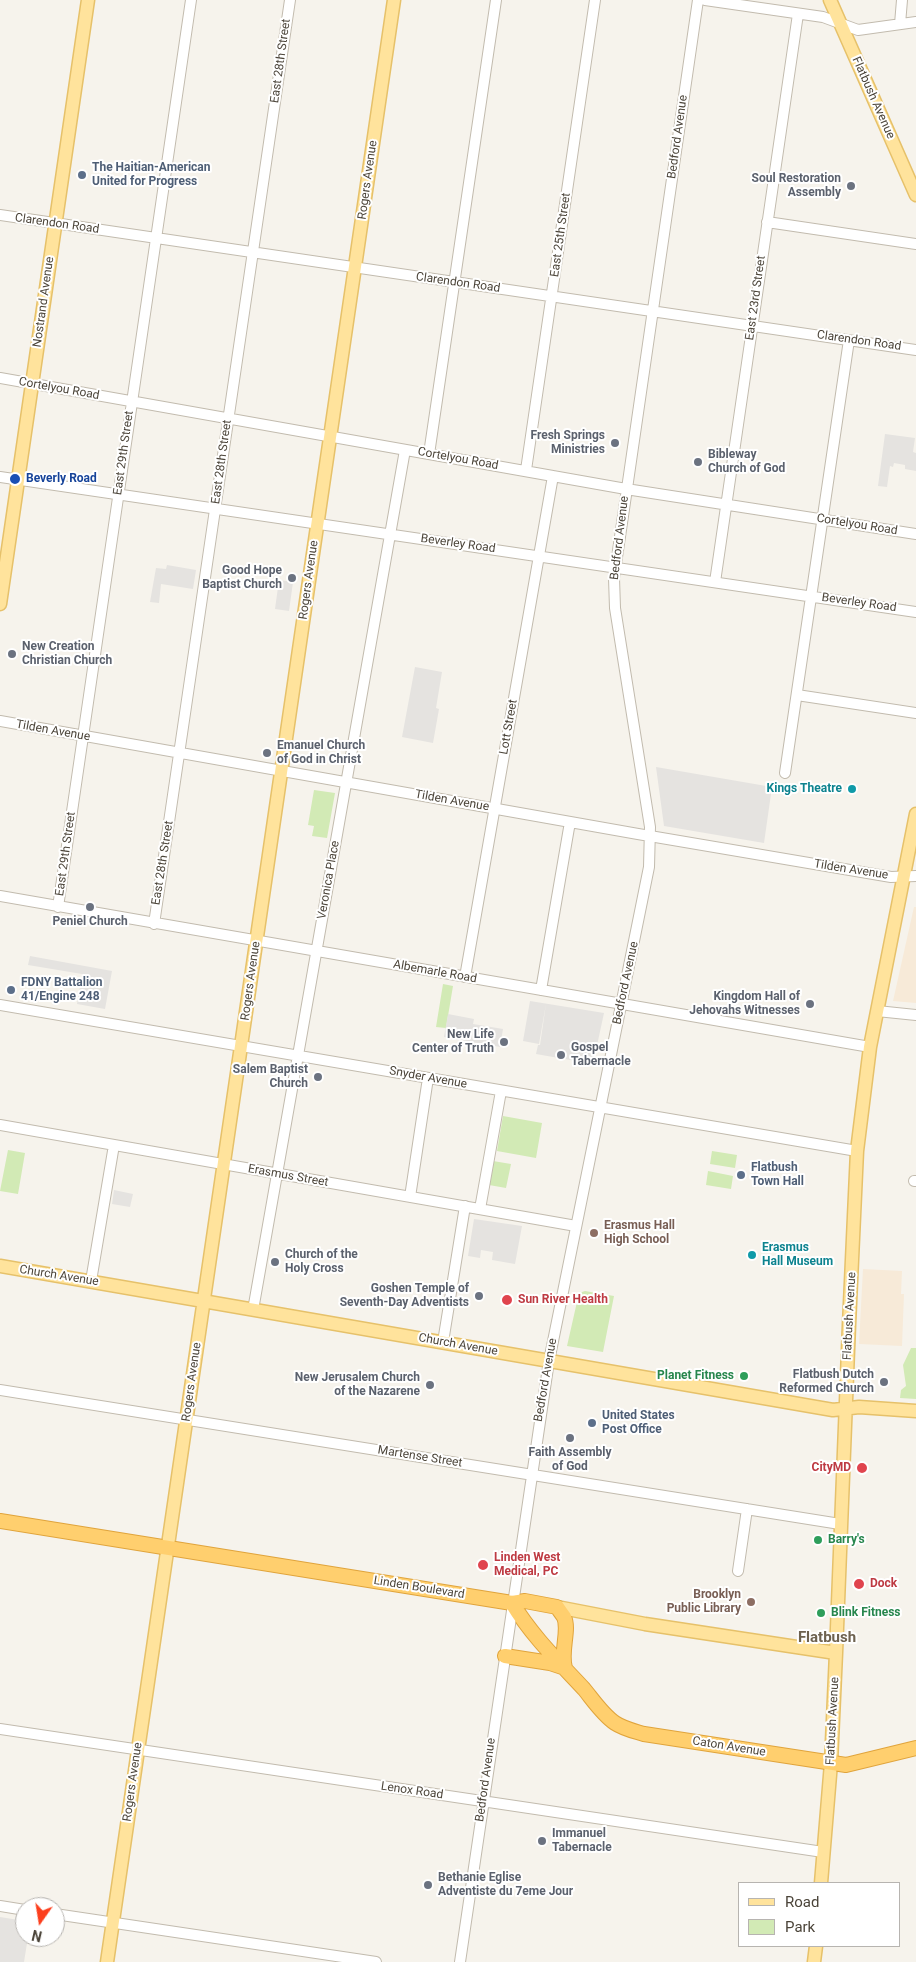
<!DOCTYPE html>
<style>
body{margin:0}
#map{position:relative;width:916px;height:1962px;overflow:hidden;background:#f6f3ec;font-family:Roboto,sans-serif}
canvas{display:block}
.legend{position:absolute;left:738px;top:1882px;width:162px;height:65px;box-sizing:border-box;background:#fff;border:1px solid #b7b4b0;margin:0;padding:6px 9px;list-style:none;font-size:15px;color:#4b4439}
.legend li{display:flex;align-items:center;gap:10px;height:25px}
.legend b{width:25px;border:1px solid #b7b4b0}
.north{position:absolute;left:15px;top:1897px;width:50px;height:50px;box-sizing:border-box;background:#fff;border:1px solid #b7b4b0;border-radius:50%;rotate:193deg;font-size:14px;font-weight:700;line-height:20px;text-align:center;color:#4b4439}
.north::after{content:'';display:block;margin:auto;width:18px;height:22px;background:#fc3f1d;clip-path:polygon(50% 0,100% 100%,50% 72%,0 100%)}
</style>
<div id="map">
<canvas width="916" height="1962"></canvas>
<ul class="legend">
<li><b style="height:6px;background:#ffe39c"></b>Road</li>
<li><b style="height:14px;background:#d2eab5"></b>Park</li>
</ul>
<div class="north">N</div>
</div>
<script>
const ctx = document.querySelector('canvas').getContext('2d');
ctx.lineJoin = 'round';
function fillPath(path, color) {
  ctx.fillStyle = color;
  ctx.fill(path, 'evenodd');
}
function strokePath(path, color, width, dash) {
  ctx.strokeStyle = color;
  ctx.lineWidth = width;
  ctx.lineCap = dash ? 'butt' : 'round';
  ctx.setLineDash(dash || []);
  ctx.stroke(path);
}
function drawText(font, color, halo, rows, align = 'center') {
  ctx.font = font + ' Roboto,sans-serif';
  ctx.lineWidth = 4;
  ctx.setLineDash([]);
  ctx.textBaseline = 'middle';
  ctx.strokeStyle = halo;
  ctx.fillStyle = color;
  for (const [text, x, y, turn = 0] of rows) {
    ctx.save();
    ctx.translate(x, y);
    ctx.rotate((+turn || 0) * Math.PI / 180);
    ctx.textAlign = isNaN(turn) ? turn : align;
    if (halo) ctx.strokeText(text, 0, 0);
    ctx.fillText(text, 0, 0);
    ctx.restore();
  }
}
const commercial = new Path2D(`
 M 914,907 L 916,907 L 916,1003 L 893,1001 Z
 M 863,1269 L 902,1271 L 901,1294 L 904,1294 L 902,1346 L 859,1344 Z`);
const green = new Path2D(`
 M 314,790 L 335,793 L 327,838 L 312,836 L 314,826 L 308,825 Z
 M 443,984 L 453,986 L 446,1028 L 436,1027 Z
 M 503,1116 L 542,1123 L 536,1158 L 497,1151 Z
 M 8,1150 L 25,1153 L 18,1194 L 0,1191 Z
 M 712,1151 L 737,1155 L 735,1168 L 710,1164 Z
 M 493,1161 L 511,1164 L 506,1188 L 489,1185 Z
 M 708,1171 L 733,1176 L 731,1189 L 706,1185 Z
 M 585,1291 L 614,1296 L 603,1352 L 567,1346 L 579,1293 Z
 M 911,1348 L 916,1348 L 916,1399 L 900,1398 L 901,1390 L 906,1386 L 903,1365 Z`);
const parking = new Path2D(`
 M 885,434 L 915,438 L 913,452 L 916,453 L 916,471 L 905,469 L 905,465 L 894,463 L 893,467 L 890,466 L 887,487 L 878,486 Z
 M 167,565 L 196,570 L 193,589 L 161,584 L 159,603 L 150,602 L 156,568 L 166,569 Z
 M 279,580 L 293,582 L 289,611 L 275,609 Z
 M 415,667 L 442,672 L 436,708 L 439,709 L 433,743 L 402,737 Z
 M 656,767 L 772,787 L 764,843 L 664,826 Z
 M 30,956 L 112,971 L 105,1009 L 77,1004 L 82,974 L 28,965 Z
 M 530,1001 L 604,1013 L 593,1064 L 536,1054 L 538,1045 L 540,1045 L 546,1004 L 539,1044 L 523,1041 Z
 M 448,1014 L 474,1019 L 473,1024 L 503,1029 L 500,1047 L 444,1037 Z
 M 114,1190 L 133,1194 L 130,1207 L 112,1204 Z
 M 474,1219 L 522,1226 L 515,1264 L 492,1260 L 493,1252 L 481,1250 L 480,1258 L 468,1256 Z
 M 0,1917 L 25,1921 L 25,1937 L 28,1937 L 24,1962 L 0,1962 Z`);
const minor = new Path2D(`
 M 705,0 L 823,17 L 858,30 L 916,22
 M 900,24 L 902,0
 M 0,215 L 916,350
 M 767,222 L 916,244
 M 0,378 L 626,489 L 916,534
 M 429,454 L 496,0
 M 526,470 L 595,0
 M 0,477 L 916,612
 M 715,582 L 798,14
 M 797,695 L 916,713
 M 0,721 L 638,834 L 891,877 L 916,876
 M 785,773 L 849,340
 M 0,896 L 870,1047
 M 58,907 L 191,0
 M 154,924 L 290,0
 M 465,977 L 553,476
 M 541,990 L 570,822
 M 0,1005 L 857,1151
 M 877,1011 L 916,1015
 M 0,1125 L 576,1226
 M 914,1181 L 916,1181
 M 410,1197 L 428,1078
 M 480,1209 L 501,1091
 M 91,1281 L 114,1145
 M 253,1310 L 405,450
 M 443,1342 L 465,1206
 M 0,1390 L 840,1524
 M 738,1571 L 747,1509
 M 0,1729 L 823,1852
 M 0,1906 L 25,1910
 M 55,1914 L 376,1962
 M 460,1962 L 549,1361 L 649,867 L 650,827 L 615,608 L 614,578 L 698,0`);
const major = new Path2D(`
 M 830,0 L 916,195
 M 0,604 L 88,0
 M 0,1266 L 833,1410 L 859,1407 L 916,1411
 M 557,1607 L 645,1624 L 836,1653
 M 821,1883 L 831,1763 L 836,1653 L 849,1325 L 857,1151 L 870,1047 L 916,814
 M 107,1962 L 394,0
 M 814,1962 L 816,1946`);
const highway = new Path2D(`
 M 0,1521 L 512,1603 L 525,1601 L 557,1607 C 559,1610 562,1614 564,1617 C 570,1630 560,1651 565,1668
 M 512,1603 C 532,1636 558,1661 584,1689 C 593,1700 603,1715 615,1723 C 624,1729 634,1731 644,1734 L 846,1765 L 916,1748
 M 505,1656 L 550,1663 L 562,1667`);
const markers = [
 [82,175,5,"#5c6f8a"],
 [851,186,5,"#6b7280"],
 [615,443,5,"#6b7280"],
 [698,462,5,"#6b7280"],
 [15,479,6,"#1a4fb4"],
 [292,578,5,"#6b7280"],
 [12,654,5,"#6b7280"],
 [267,753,5,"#6b7280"],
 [852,789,5,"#0f9aa8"],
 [90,907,5,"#6b7280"],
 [11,990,5,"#5c6f8a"],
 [810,1004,5,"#6b7280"],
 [504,1042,5,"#6b7280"],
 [561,1055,5,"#6b7280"],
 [318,1077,5,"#6b7280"],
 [741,1175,5,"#5c6f8a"],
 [594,1233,5,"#8d6e63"],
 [752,1255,5,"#0f9aa8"],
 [275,1262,5,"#6b7280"],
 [479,1296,5,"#6b7280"],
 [507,1300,6,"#e0444e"],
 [744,1376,5,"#2e9e5b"],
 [884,1382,5,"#6b7280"],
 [430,1385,5,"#6b7280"],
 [592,1423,5,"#5c6f8a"],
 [570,1438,5,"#6b7280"],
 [862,1468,6,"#e0444e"],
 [818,1540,5,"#2e9e5b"],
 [483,1565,6,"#e0444e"],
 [859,1584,6,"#e0444e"],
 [751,1602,5,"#8d6e63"],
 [821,1613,5,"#2e9e5b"],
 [542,1841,5,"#6b7280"],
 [428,1885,5,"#6b7280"]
];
const streetNames = [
 ["East 28th Street",281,61,-82],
 ["Flatbush Avenue",873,98,66],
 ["Bedford Avenue",678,137,-82],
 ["Rogers Avenue",368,180,-82],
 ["Clarendon Road",57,224,8],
 ["East 25th Street",561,235,-82],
 ["Clarendon Road",458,283,8],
 ["East 23rd Street",756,298,-82],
 ["Nostrand Avenue",44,302,-82],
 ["Clarendon Road",859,341,8],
 ["Cortelyou Road",59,389,10],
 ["East 29th Street",124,453,-82],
 ["Cortelyou Road",458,459,10],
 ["East 28th Street",222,462,-82],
 ["Cortelyou Road",857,525,9],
 ["Bedford Avenue",620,538,-83],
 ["Beverley Road",458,544,8],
 ["Rogers Avenue",309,580,-82],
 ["Beverley Road",859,603,8],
 ["Lott Street",509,727,-80],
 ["Tilden Avenue",53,731,10],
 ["Tilden Avenue",452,801,10],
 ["East 29th Street",66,854,-82],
 ["East 28th Street",163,863,-81],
 ["Tilden Avenue",851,870,9],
 ["Veronica Place",329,880,-80],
 ["Albemarle Road",435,972,10],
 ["Rogers Avenue",251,981,-82],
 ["Bedford Avenue",626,983,-78],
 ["Snyder Avenue",428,1078,10],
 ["Erasmus Street",288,1176,10],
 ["Church Avenue",59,1276,9],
 ["Flatbush Avenue",850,1316,-87],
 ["Church Avenue",458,1345,10],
 ["Bedford Avenue",546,1380,-80],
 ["Rogers Avenue",192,1382,-82],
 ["Martense Street",420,1457,9],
 ["Linden Boulevard",419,1588,9],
 ["Flatbush Avenue",833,1721,-87],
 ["Caton Avenue",729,1747,9],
 ["Bedford Avenue",486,1780,-82],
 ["Rogers Avenue",133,1782,-82],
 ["Lenox Road",412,1791,8]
];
const serviceNames = [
 ["The Haitian-American",92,168],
 ["United for Progress",92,182],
 ["FDNY Battalion",21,983],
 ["41/Engine 248",21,997],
 ["Flatbush",751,1168],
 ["Town Hall",751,1182],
 ["United States",602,1416],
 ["Post Office",602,1430]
];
const worshipNames = [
 ["Soul Restoration",841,179],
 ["Assembly",841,193],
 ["Fresh Springs",605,436],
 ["Ministries",605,450],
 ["Bibleway",708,455,"left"],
 ["Church of God",708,469,"left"],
 ["Good Hope",282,571],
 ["Baptist Church",282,585],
 ["New Creation",22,647,"left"],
 ["Christian Church",22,661,"left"],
 ["Emanuel Church",277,746,"left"],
 ["of God in Christ",277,760,"left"],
 ["Peniel Church",90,922,"center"],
 ["Kingdom Hall of",800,997],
 ["Jehovahs Witnesses",800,1011],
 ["New Life",494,1035],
 ["Center of Truth",494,1049],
 ["Gospel",571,1048,"left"],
 ["Tabernacle",571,1062,"left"],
 ["Salem Baptist",308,1070],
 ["Church",308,1084],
 ["Church of the",285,1255,"left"],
 ["Holy Cross",285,1269,"left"],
 ["Goshen Temple of",469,1289],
 ["Seventh-Day Adventists",469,1303],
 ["Flatbush Dutch",874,1375],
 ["Reformed Church",874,1389],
 ["New Jerusalem Church",420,1378],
 ["of the Nazarene",420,1392],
 ["Faith Assembly",570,1453,"center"],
 ["of God",570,1467,"center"],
 ["Immanuel",552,1834,"left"],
 ["Tabernacle",552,1848,"left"],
 ["Bethanie Eglise",438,1878,"left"],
 ["Adventiste du 7eme Jour",438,1892,"left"]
];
const transitNames = [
 ["Beverly Road",26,479]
];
const cultureNames = [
 ["Kings Theatre",842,789],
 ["Erasmus",762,1248,"left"],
 ["Hall Museum",762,1262,"left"]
];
const educationNames = [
 ["Erasmus Hall",604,1226],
 ["High School",604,1240],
 ["Brooklyn",741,1595,"right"],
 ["Public Library",741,1609,"right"]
];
const healthNames = [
 ["Sun River Health",518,1300],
 ["CityMD",851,1468,"right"],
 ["Linden West",494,1558],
 ["Medical, PC",494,1572],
 ["Dock",870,1584]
];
const leisureNames = [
 ["Planet Fitness",734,1376,"right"],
 ["Barry's",828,1540],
 ["Blink Fitness",831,1613]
];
const quarterNames = [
 ["Flatbush",827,1638]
];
fillPath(commercial, '#f7ead8');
fillPath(green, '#d2eab5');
fillPath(parking, '#e5e3e0');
strokePath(minor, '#c2bbae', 12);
strokePath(major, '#e6c16a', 15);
strokePath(highway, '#e0a43c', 16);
strokePath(minor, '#fff', 10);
strokePath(major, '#ffe39c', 12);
strokePath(highway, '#ffcf6e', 14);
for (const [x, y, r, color] of markers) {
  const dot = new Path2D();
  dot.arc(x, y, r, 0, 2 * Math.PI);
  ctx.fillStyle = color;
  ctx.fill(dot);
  strokePath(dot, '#fff', 2);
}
drawText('12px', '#4b4439', '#fff', streetNames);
drawText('bold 12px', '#4e5e75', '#fff', serviceNames, 'left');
drawText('bold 12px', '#5b616d', '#fff', worshipNames, 'right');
drawText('bold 12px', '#164399', '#fff', transitNames, 'left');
drawText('bold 12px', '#0d838f', '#fff', cultureNames, 'right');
drawText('bold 12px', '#785e54', '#fff', educationNames, 'left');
drawText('bold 12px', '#be3a42', '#fff', healthNames, 'left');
drawText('bold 12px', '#27864d', '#fff', leisureNames, 'left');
drawText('bold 15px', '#6e6250', '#fff', quarterNames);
</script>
